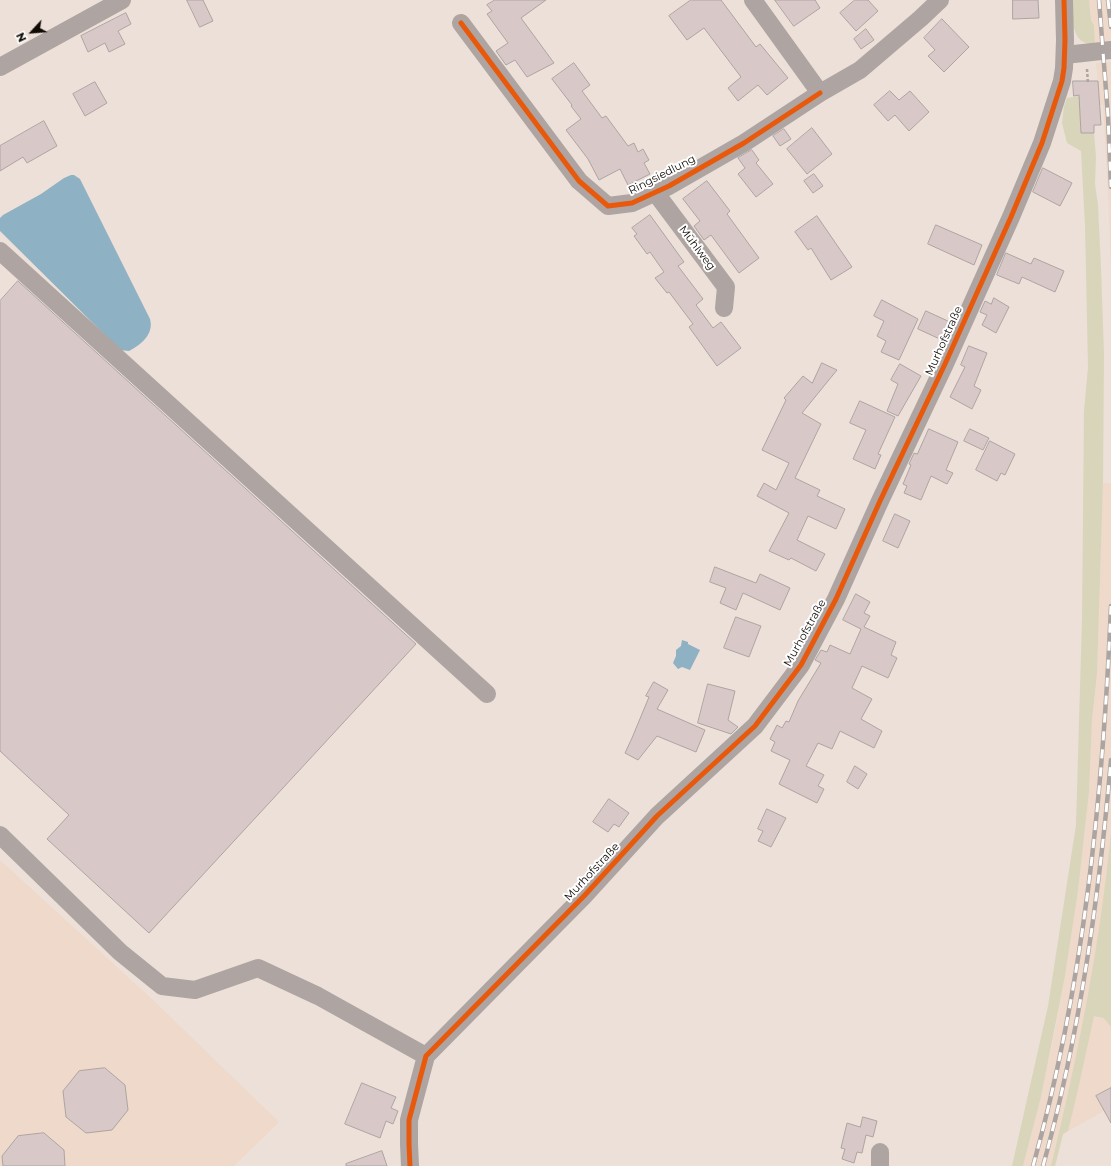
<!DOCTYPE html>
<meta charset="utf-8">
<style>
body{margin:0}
#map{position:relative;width:1111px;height:1166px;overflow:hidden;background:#ece0d8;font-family:Montserrat,sans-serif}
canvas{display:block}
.north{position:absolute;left:12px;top:12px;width:40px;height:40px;-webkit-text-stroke:3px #fff;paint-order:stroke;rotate:244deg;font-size:11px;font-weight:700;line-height:16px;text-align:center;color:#110b06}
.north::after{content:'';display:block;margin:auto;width:14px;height:18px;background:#110b06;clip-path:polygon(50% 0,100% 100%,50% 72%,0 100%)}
</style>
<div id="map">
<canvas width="1111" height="1166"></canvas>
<div class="north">N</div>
</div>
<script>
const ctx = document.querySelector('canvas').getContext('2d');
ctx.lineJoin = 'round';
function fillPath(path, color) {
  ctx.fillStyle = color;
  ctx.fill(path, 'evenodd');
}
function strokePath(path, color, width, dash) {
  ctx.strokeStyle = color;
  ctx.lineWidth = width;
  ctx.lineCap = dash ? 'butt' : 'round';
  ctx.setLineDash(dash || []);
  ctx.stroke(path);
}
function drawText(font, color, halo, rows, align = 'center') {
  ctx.font = font + ' Montserrat,sans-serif';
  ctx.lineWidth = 4;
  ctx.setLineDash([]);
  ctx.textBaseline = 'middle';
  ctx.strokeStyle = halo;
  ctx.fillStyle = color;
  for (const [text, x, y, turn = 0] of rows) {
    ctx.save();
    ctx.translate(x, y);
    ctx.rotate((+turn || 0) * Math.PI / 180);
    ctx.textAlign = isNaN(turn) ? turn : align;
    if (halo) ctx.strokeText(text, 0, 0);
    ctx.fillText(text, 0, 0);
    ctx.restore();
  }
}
const built = new Path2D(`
 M 1089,0 L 1111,0 L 1111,43 L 1095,44 L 1094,25 L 1091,20 Z
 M 1111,62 L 1111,282 L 1109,213 L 1103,105 L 1100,105 L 1096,63 Z
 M 1111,479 L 1111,1107 L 1063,1134 L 1055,1166 L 1023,1166 L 1041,1097 L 1054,1036 L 1065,976 L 1078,891 L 1089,792 L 1092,720 L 1097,674 L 1103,483 L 1111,483 Z
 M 0,860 L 152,999 L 279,1122 L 234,1166 L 0,1166 Z`);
const green = new Path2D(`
 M 1071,0 L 1089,0 L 1091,20 L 1094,25 L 1095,45 C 1070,44 1073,19 1071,0 Z
 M 1085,95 L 1080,114 L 1081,133 L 1094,133 L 1096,157 L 1095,184 L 1098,205 L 1101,268 L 1104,355 L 1103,483 L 1097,674 L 1092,720 L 1089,792 L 1078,891 L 1065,976 L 1041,1097 L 1023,1166 L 1012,1166 L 1048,1006 L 1076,825 L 1082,619 L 1084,411 L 1088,367 L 1085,225 L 1081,151 L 1067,143 L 1062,123 L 1064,106 L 1067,98 Z
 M 1111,833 L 1111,1027 L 1104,1018 L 1094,1016 L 1077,1094 L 1068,1131 L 1063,1134 L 1055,1166 L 1051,1166 C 1078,1056 1100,945 1111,833 Z`);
const water = new Path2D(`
 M 71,175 L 74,175 L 80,179 L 150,319 C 154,334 142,344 129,351 L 120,350 L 0,231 L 0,218 L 3,215 L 41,194 L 64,178 Z
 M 682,640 L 688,642 L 688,644 L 700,650 L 690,670 L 682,667 L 678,669 L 673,663 L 676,656 L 676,650 L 681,646 Z`);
const building = new Path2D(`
 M 187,0 L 203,0 L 213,21 L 200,27 Z
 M 495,0 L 546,0 L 521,18 L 554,63 L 527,77 L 515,60 L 506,65 L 496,51 L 508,43 L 487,14 L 492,11 L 487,5 Z
 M 691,0 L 721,0 L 756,47 L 760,44 L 788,78 L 767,95 L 758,85 L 738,101 L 728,88 L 741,77 L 704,28 L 687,40 L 669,16 Z
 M 775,0 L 815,0 L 820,8 L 794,26 Z
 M 855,0 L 868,0 L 878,11 L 856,31 L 840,13 Z
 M 1013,0 L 1038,0 L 1039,18 L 1013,19 Z
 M 126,13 L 131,24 L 118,31 L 125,44 L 109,52 L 105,43 L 88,52 L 81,36 Z
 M 942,19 L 969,47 L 944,72 L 928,56 L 935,50 L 924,38 Z
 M 866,29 L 874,40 L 861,49 L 854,39 Z
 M 574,63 L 590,85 L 582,91 L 602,118 L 606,116 L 628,146 L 634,143 L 638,152 L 643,149 L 649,160 L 644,163 L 650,174 L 628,185 L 620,169 L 599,180 L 588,159 L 566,130 L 581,119 L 571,106 L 572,105 L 552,79 Z
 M 1073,81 L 1098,81 L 1101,125 L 1094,125 L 1094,133 L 1081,133 L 1079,95 L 1074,96 Z
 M 95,82 L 107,103 L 85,116 L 73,94 Z
 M 890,91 L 899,100 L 910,91 L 929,112 L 909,131 L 895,115 L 888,121 L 874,105 Z
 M 44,121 L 57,146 L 27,163 L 23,157 L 0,171 L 0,146 Z
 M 812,128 L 832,154 L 807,174 L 787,149 Z
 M 784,129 L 791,139 L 780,146 L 773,136 Z
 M 752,150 L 759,160 L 756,163 L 773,184 L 756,197 L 738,174 L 745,168 L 738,158 Z
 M 1043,168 L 1072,183 L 1060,206 L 1033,192 Z
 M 814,174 L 823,186 L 813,193 L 804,181 Z
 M 707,181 L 730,211 L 727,214 L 759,258 L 739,273 L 711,235 L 704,240 L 694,226 L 700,221 L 683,199 Z
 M 650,215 L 684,262 L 678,266 L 703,299 L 696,305 L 713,328 L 721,322 L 741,348 L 717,366 L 689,327 L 693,324 L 669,292 L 667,293 L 655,278 L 664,272 L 650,252 L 647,254 L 634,236 L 637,234 L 632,228 Z
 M 817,216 L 852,267 L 831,280 L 811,248 L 808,250 L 795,232 Z
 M 936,225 L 982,245 L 974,265 L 928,244 Z
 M 1006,253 L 1031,264 L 1034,258 L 1064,271 L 1055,292 L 1022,277 L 1019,284 L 997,275 Z
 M 18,281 L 416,644 L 149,933 L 47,839 L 69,815 L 0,751 L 0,301 Z
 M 994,298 L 1009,307 L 996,333 L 982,325 L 987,315 L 980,312 L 985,301 L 991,304 Z
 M 882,300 L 918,319 L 899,360 L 881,352 L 886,341 L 877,336 L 884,321 L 874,316 Z
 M 926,311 L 950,322 L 942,340 L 918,329 Z
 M 969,346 L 987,353 L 974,386 L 981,390 L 972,409 L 950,397 L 965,367 L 961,365 Z
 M 822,363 L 837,370 L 802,413 L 821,424 L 795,478 L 820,490 L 817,496 L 845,509 L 836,529 L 808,516 L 797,540 L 825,554 L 816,571 L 791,558 L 789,560 L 769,551 L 789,513 L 757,496 L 764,483 L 776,490 L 789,463 L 762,450 L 786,400 L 784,398 L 803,376 L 812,383 Z
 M 900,364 L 921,376 L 898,416 L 887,411 L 898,384 L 891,380 Z
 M 860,401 L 895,417 L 878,454 L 881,455 L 875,469 L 853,459 L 866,430 L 850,423 Z
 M 929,429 L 958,442 L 946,470 L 953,473 L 947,484 L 931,476 L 921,500 L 904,493 L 907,486 L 903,484 L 911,465 L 909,464 L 914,453 L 917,454 Z
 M 970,429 L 989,438 L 983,450 L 964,441 Z
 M 990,441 L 1015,454 L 1005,475 L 1001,473 L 997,481 L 976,470 Z
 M 895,514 L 910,521 L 898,548 L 883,541 Z
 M 715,567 L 756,583 L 760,574 L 790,588 L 780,610 L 743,593 L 736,610 L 720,603 L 726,588 L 710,582 Z
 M 856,594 L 870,602 L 864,613 L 870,616 L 864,627 L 896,642 L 891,655 L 897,658 L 888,678 L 862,666 L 852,688 L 872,699 L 861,719 L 882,731 L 874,748 L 840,731 L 832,749 L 818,743 L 806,766 L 824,775 L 818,786 L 824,789 L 817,803 L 779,784 L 790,760 L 771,751 L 775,742 L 770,739 L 777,725 L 782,728 L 786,721 L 789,722 L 798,701 L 821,663 L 815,660 L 821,650 L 827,652 L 830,645 L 850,654 L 861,629 L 843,620 Z
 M 736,617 L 761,626 L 749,657 L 724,648 Z
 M 654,682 L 668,690 L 657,709 L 705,730 L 696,752 L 657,736 L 638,760 L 625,753 L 632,738 L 649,697 L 646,696 Z
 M 708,684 L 735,691 L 728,720 L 738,727 L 731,734 L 698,723 Z
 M 855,766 L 867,774 L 858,789 L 847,782 Z
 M 609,799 L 629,813 L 619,827 L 614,824 L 608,832 L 593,822 Z
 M 767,809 L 786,818 L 771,847 L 758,841 L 763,831 L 758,829 Z
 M 105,1068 L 125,1085 L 128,1110 L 112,1130 L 86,1133 L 66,1117 L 63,1091 L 79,1071 Z
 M 362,1083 L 396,1097 L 391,1108 L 398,1111 L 393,1124 L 386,1121 L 380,1138 L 345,1124 Z
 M 1111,1088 L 1111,1123 L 1096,1096 Z
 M 863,1117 L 877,1121 L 873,1137 L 866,1135 L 862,1153 L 857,1152 L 854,1163 L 842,1159 L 845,1149 L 841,1148 L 847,1123 L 860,1127 Z
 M 44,1133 L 64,1150 L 65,1166 L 3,1166 L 2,1156 L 18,1136 Z
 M 382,1151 L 387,1166 L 346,1166 L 346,1164 Z`);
const path = new Path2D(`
 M 1087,69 L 1088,84`);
const minor = new Path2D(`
 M 753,0 L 820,93 L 860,70 L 921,18 L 940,0
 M 461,23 L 579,181 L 608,206 L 632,203 L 669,186 L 744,143 L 820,93
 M 1065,55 L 1111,50
 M 0,67 L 122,0
 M 655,192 L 726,287 L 724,308
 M 0,251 L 487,694
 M 0,835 L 120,952 L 162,986 L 195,990 L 258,968 L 318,996 L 426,1056
 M 410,1166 L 409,1144 L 409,1120 L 426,1056 L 584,896 L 657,816 L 755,726 L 801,665 L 836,599 L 880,501 L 945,364 L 1011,217 L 1042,143 L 1062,81 L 1064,68 L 1065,40 L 1064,0
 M 880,1166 L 880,1152`);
const rail = new Path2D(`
 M 1099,0 L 1108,116 L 1111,187
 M 1108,0 L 1111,27
 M 1033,1166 C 1084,984 1103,795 1111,606
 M 1043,1166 C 1080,1033 1099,897 1111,760`);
const cycleway = new Path2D(`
 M 461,23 L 579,181 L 608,206 L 632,203 L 669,186 L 744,143 L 820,93
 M 410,1166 L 409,1144 L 409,1120 L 426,1056 L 584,896 L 657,816 L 755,726 L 801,665 L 836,599 L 880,501 L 945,364 L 1011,217 L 1042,143 L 1062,81 L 1064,68 L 1065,40 L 1064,0`);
const streetNames = [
 ["Ringsiedlung",662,175,-27],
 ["Mühlweg",697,248,53],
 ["Murhofstraße",944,341,-66],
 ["Murhofstraße",805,633,-61],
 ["Murhofstraße",592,872,-47]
];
fillPath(built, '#eed9cb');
fillPath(green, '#d9d5ba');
fillPath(water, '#8eb1c3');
fillPath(building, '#d9c8c8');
strokePath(building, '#ada4a2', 1);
strokePath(path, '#aca4a0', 2.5, [3, 2]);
strokePath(minor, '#aea4a2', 18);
strokePath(rail, '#aca4a1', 4.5);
strokePath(rail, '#fff', 3, [9]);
strokePath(cycleway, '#e8590c', 5);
drawText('11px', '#110b06', '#fff', streetNames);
</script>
